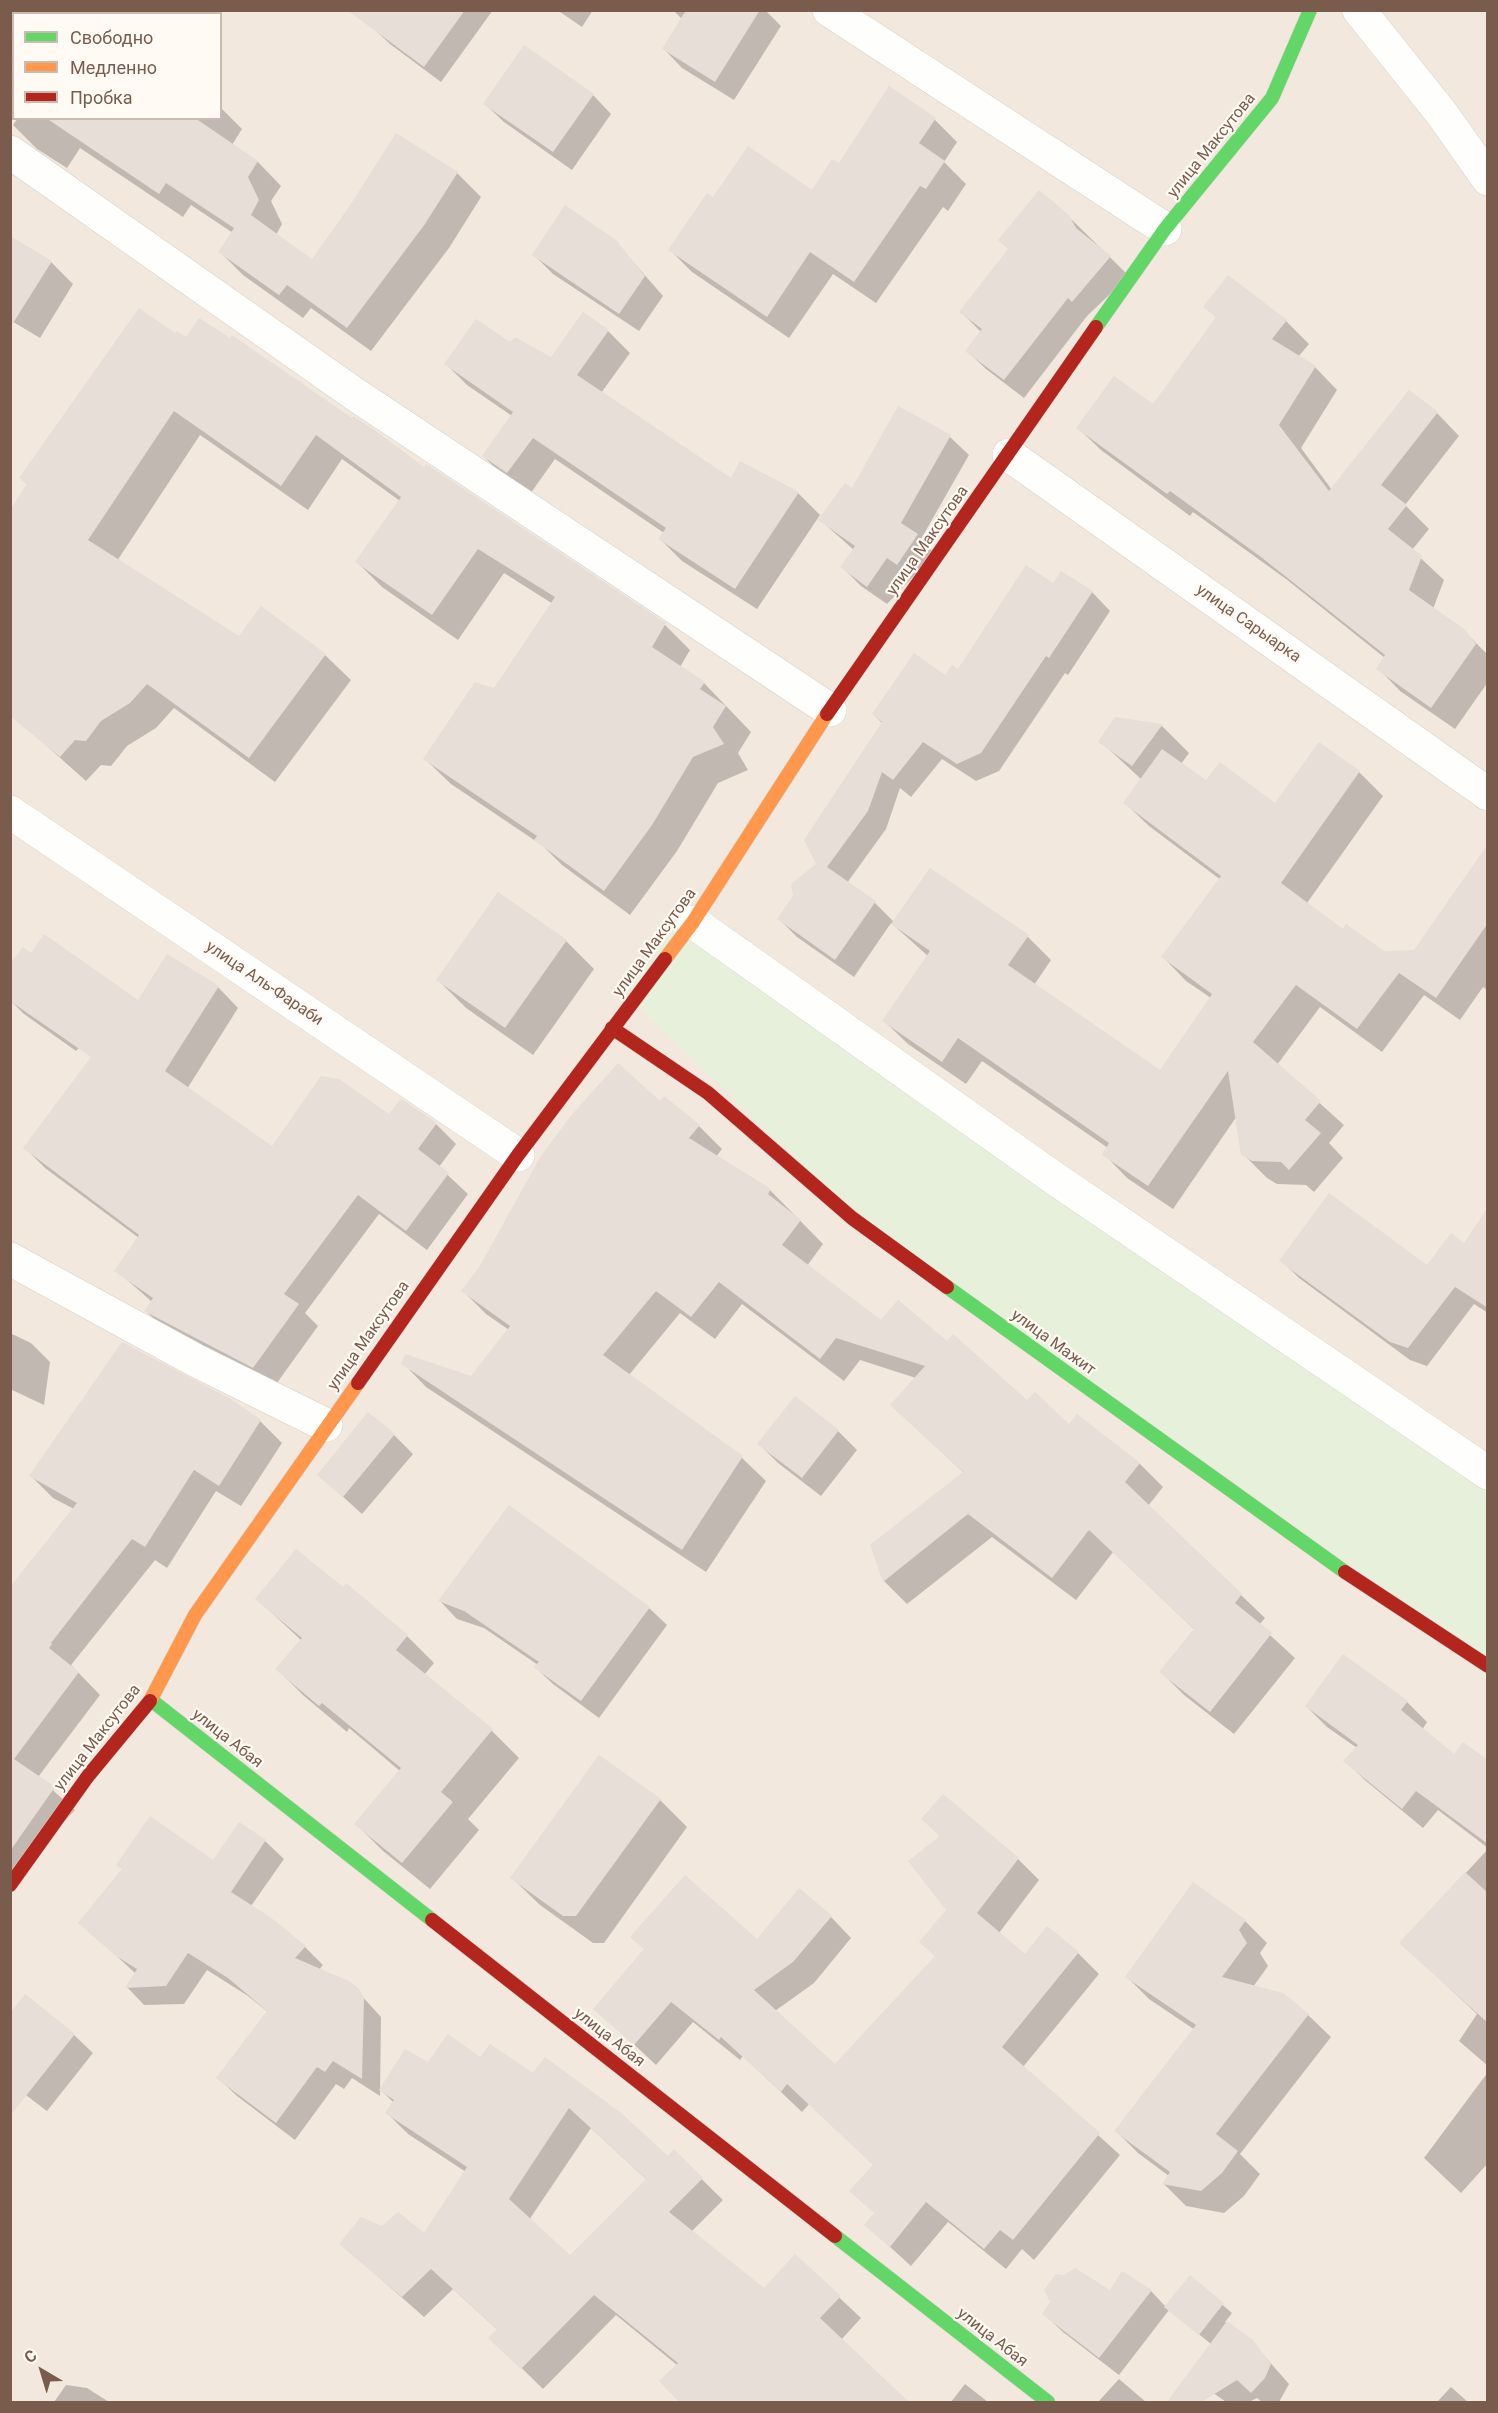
<!DOCTYPE html>
<meta charset="utf-8">
<style>
body{margin:0}
#map{position:relative;width:1498px;height:2413px;overflow:hidden;background:#f9f5f0;font-family:Roboto,sans-serif}
canvas{display:block}
.frame{position:absolute;inset:0;border:12px solid #7a5c4d;pointer-events:none}
.legend{position:absolute;left:12px;top:12px;width:210px;height:108px;box-sizing:border-box;background:#fffaf3;border:2px solid #cabbb1;margin:0;padding:8px 10px;list-style:none;font-size:18px;color:#7a5c4d}
.legend li{display:flex;align-items:center;gap:12px;height:30px}
.legend b{width:30px;border:2px solid #cabbb1}
.north{position:absolute;left:12px;top:2341px;width:60px;height:60px;-webkit-text-stroke:4px #fffaf3;paint-order:stroke;rotate:322deg;font-size:16px;font-weight:700;line-height:24px;text-align:center;color:#7a5c4d}
.north::after{content:'';display:block;margin:auto;width:21px;height:27px;background:#7a5c4d;clip-path:polygon(50% 0,100% 100%,50% 72%,0 100%)}
</style>
<div id="map">
<canvas width="1498" height="2413"></canvas>
<div class="frame"></div>
<ul class="legend">
<li><b style="height:8px;background:#63d668"></b>Свободно</li>
<li><b style="height:8px;background:#ff974d"></b>Медленно</li>
<li><b style="height:8px;background:#b3261e"></b>Пробка</li>
</ul>
<div class="north">С</div>
</div>
<script>
const ctx = document.querySelector('canvas').getContext('2d');
ctx.lineJoin = 'round';
function fillPath(path, color) {
  ctx.fillStyle = color;
  ctx.fill(path, 'evenodd');
}
function strokePath(path, color, width, dash) {
  ctx.strokeStyle = color;
  ctx.lineWidth = width;
  ctx.lineCap = dash ? 'butt' : 'round';
  ctx.setLineDash(dash || []);
  ctx.stroke(path);
}
function drawText(font, color, halo, rows, align = 'center') {
  ctx.font = font + ' Roboto,sans-serif';
  ctx.lineWidth = 4.5;
  ctx.setLineDash([]);
  ctx.textBaseline = 'middle';
  ctx.strokeStyle = halo;
  ctx.fillStyle = color;
  for (const [text, x, y, turn = 0] of rows) {
    ctx.save();
    ctx.translate(x, y);
    ctx.rotate((+turn || 0) * Math.PI / 180);
    ctx.textAlign = isNaN(turn) ? turn : align;
    if (halo) ctx.strokeText(text, 0, 0);
    ctx.fillText(text, 0, 0);
    ctx.restore();
  }
}
const residential = new Path2D(`
 M 11,11 L 1487,11 L 1487,2402 L 11,2402 ZM 14,14 L 220,14 L 220,118 L 14,118 Z`);
const green = new Path2D(`
 M 680,915 L 1487,1463 L 1487,1661 L 851,1212 L 621,990 Z`);
const shadow = new Path2D(`
 M 10,10 L 83,10 L 87,13 L 89,10 L 173,10 L 171,14 L 14,14 L 14,89 L 10,87 Z
 M 386,10 L 493,10 L 441,82 L 390,44 L 373,28 Z
 M 557,10 L 593,10 L 582,27 Z
 M 673,10 L 765,10 L 781,26 L 734,100 L 682,68 L 664,49 L 682,19 Z
 M 890,88 L 935,120 L 957,142 L 944,162 L 966,184 L 948,211 L 943,207 L 876,303 L 833,274 L 789,338 L 692,272 L 670,250 L 714,199 L 813,192 L 840,165 Z
 M 593,95 L 611,114 L 572,170 L 504,122 L 485,104 Z
 M 220,107 L 242,129 L 232,145 L 258,162 L 281,186 L 271,201 L 282,224 L 276,235 L 312,261 L 350,208 L 396,135 L 457,173 L 481,197 L 449,248 L 371,351 L 311,308 L 303,318 L 243,275 L 220,252 L 233,233 L 191,205 L 183,217 L 80,148 L 67,168 L 37,149 L 13,125 L 18,118 L 220,118 Z
 M 1068,216 L 1129,276 L 1087,316 L 1024,398 L 986,369 L 967,351 L 981,332 L 961,312 L 1010,249 Z
 M 615,241 L 663,296 L 639,331 L 553,274 L 534,255 Z
 M 51,262 L 73,284 L 40,338 L 10,320 Z
 M 1205,307 L 1286,321 L 1309,344 L 1298,357 L 1315,367 L 1337,390 L 1301,448 L 1332,490 L 1437,413 L 1459,436 L 1405,505 L 1429,529 L 1412,550 L 1444,580 L 1433,609 L 1463,630 L 1488,655 L 1488,682 L 1455,729 L 1400,691 L 1378,668 L 1385,658 L 1286,579 L 1193,512 L 1190,516 L 1101,450 L 1078,428 L 1153,407 L 1217,318 Z
 M 584,314 L 608,331 L 630,353 L 601,393 L 732,480 L 798,493 L 820,515 L 757,609 L 682,561 L 660,539 L 664,533 L 555,459 L 530,494 L 505,477 L 483,456 L 512,416 L 467,385 L 446,364 L 510,344 L 552,359 Z
 M 176,335 L 424,469 L 665,625 L 690,650 L 680,667 L 704,683 L 751,732 L 738,753 L 748,770 L 718,783 L 677,851 L 630,915 L 562,865 L 543,846 L 451,784 L 425,759 L 494,690 L 553,604 L 504,573 L 458,640 L 382,587 L 357,562 L 400,501 L 342,459 L 308,510 L 200,435 L 117,561 L 240,638 L 325,655 L 351,680 L 275,782 L 174,708 L 156,728 L 127,746 L 111,766 L 101,765 L 86,781 L 21,723 L 28,485 L 21,478 Z
 M 950,437 L 969,455 L 921,539 L 935,554 L 887,604 L 861,586 L 842,567 L 854,550 L 820,520 L 852,490 Z
 M 1053,585 L 1092,592 L 1110,611 L 1068,675 L 1065,673 L 999,771 L 976,781 L 942,759 L 911,797 L 900,788 L 886,829 L 847,883 L 875,903 L 894,922 L 1028,937 L 1051,960 L 1034,985 L 1160,1072 L 1211,998 L 1186,981 L 1163,957 L 1221,880 L 1149,826 L 1125,803 L 1142,780 L 1100,741 L 1116,719 L 1162,726 L 1189,753 L 1181,764 L 1207,782 L 1276,805 L 1320,744 L 1359,772 L 1383,796 L 1307,903 L 1343,931 L 1384,953 L 1415,951 L 1488,854 L 1488,991 L 1483,987 L 1460,1020 L 1424,995 L 1382,1052 L 1320,1007 L 1277,1065 L 1344,1125 L 1329,1143 L 1343,1158 L 1314,1192 L 1306,1185 L 1277,1184 L 1267,1178 L 1243,1154 L 1237,1116 L 1173,1209 L 1127,1178 L 1104,1154 L 1108,1148 L 982,1061 L 966,1084 L 908,1044 L 884,1021 L 928,956 L 891,923 L 854,977 L 797,937 L 779,919 L 817,864 L 883,724 L 873,714 L 959,671 Z
 M 566,941 L 594,969 L 533,1055 L 466,1008 L 438,980 Z
 M 218,987 L 238,1008 L 187,1089 L 272,1148 L 390,1116 L 436,1124 L 456,1144 L 439,1167 L 468,1194 L 427,1250 L 379,1214 L 305,1313 L 318,1326 L 274,1387 L 166,1331 L 146,1311 L 152,1302 L 116,1270 L 139,1238 L 45,1168 L 25,1148 L 139,1002 Z
 M 10,1000 L 127,1000 L 76,1051 L 24,1014 Z
 M 660,1103 L 699,1126 L 722,1149 L 716,1157 L 770,1190 L 823,1244 L 807,1266 L 882,1322 L 948,1343 L 1027,1402 L 1069,1426 L 1077,1416 L 1140,1464 L 1163,1487 L 1148,1506 L 1265,1618 L 1259,1625 L 1295,1658 L 1234,1734 L 1184,1695 L 1161,1672 L 1195,1630 L 1113,1552 L 1076,1600 L 992,1537 L 907,1604 L 884,1581 L 964,1473 L 892,1405 L 916,1378 L 860,1360 L 844,1381 L 742,1304 L 715,1339 L 680,1313 L 629,1375 L 742,1458 L 766,1481 L 706,1572 L 426,1387 L 403,1363 L 472,1378 L 509,1330 L 486,1314 L 463,1291 Z
 M 1488,1221 L 1488,1313 L 1474,1304 L 1427,1366 L 1410,1360 L 1299,1278 L 1281,1260 L 1427,1268 L 1464,1245 Z
 M 10,1333 L 31,1343 L 50,1362 L 44,1405 L 10,1389 Z
 M 260,1421 L 282,1443 L 241,1506 L 216,1491 L 167,1568 L 155,1560 L 71,1665 L 100,1695 L 38,1777 L 75,1810 L 10,1879 L 10,1589 L 74,1509 L 53,1498 L 31,1476 Z
 M 838,1431 L 857,1450 L 821,1496 L 778,1463 L 759,1444 Z
 M 394,1435 L 413,1454 L 362,1514 L 319,1475 Z
 M 347,1586 L 407,1636 L 434,1663 L 424,1675 L 492,1731 L 519,1758 L 468,1819 L 479,1830 L 430,1889 L 383,1851 L 356,1824 L 400,1771 L 349,1728 L 347,1732 L 304,1696 L 277,1669 L 301,1640 L 257,1599 L 343,1589 Z
 M 440,1601 L 649,1608 L 667,1625 L 599,1718 L 553,1684 L 535,1667 L 538,1665 L 484,1628 L 457,1619 Z
 M 1407,1702 L 1427,1722 L 1422,1730 L 1454,1756 L 1488,1762 L 1488,1848 L 1438,1810 L 1423,1828 L 1366,1781 L 1345,1761 L 1357,1748 L 1327,1727 L 1306,1706 Z
 M 660,1800 L 687,1827 L 604,1943 L 593,1943 L 540,1905 L 512,1878 Z
 M 923,1819 L 1018,1859 L 1039,1880 L 999,1933 L 1025,1956 L 1078,1953 L 1099,1974 L 1023,2067 L 1120,2155 L 1034,2260 L 1022,2249 L 1006,2269 L 948,2222 L 911,2266 L 866,2225 L 875,2214 L 875,2165 L 809,2104 L 802,2112 L 743,2056 L 740,2060 L 693,2022 L 656,2065 L 595,2008 L 757,1941 L 831,1917 L 851,1938 L 814,1983 L 775,2011 L 835,2066 L 936,1957 L 921,1942 L 948,1910 L 941,1837 Z
 M 239,1824 L 265,1841 L 284,1859 L 251,1906 L 305,1947 L 323,1965 L 319,1970 L 350,1983 L 381,2017 L 380,2096 L 352,2078 L 344,2089 L 336,2084 L 295,2140 L 237,2096 L 218,2078 L 268,2012 L 248,1996 L 207,1970 L 184,2004 L 144,2005 L 127,1987 L 136,1974 L 80,1922 L 213,1862 Z
 M 1488,1849 L 1488,2066 L 1459,2041 L 1477,2014 L 1401,1943 Z
 M 1245,1921 L 1267,1943 L 1260,1953 L 1268,1966 L 1253,1987 L 1308,2015 L 1331,2037 L 1240,2154 L 1260,2174 L 1244,2196 L 1224,2213 L 1186,2206 L 1164,2184 L 1169,2176 L 1138,2153 L 1116,2131 L 1195,2030 L 1149,1999 L 1127,1977 Z
 M 74,2035 L 93,2053 L 47,2111 L 10,2083 Z
 M 481,2059 L 668,2158 L 674,2152 L 723,2200 L 691,2232 L 764,2290 L 795,2256 L 861,2318 L 841,2340 L 677,2365 L 616,2315 L 543,2389 L 491,2338 L 498,2330 L 453,2289 L 424,2317 L 341,2244 L 382,2228 L 424,2236 L 466,2172 L 408,2134 L 387,2113 L 394,2103 L 381,2090 L 428,2064 ZM 591,2128 L 647,2180 L 570,2257 L 529,2220 Z
 M 1488,2072 L 1488,2163 L 1461,2193 L 1424,2158 Z
 M 1190,2277 L 1232,2313 L 1225,2322 L 1252,2342 L 1289,2384 L 1279,2402 L 1262,2402 L 1257,2398 L 1249,2402 L 1226,2402 L 1209,2390 L 1211,2344 L 1169,2310 L 1119,2375 L 1063,2332 L 1044,2314 L 1111,2292 L 1151,2291 L 1166,2307 Z
 M 1119,2379 L 1146,2402 L 1098,2402 Z
 M 965,2384 L 988,2402 L 951,2402 Z
 M 66,2385 L 87,2388 L 109,2402 L 54,2402 Z
 M 1451,2387 L 1468,2402 L 1437,2402 Z`);
const building = new Path2D(`
 M 347,10 L 465,10 L 424,67 Z
 M 686,10 L 760,10 L 715,82 L 662,49 Z
 M 524,45 L 594,94 L 553,152 L 483,104 Z
 M 889,86 L 936,118 L 919,143 L 945,161 L 926,189 L 920,186 L 854,282 L 810,252 L 767,317 L 668,250 L 707,193 L 713,197 L 748,146 L 812,190 L 832,159 L 839,163 Z
 M 46,118 L 195,118 L 258,161 L 248,177 L 259,200 L 251,215 L 312,259 L 349,207 L 396,133 L 458,172 L 425,224 L 347,328 L 287,285 L 279,295 L 218,252 L 234,228 L 166,183 L 159,194 Z
 M 1039,190 L 1069,215 L 1076,228 L 1111,256 L 1072,302 L 1068,298 L 1004,380 L 965,351 L 982,329 L 959,312 L 1008,249 L 998,240 Z
 M 565,205 L 616,240 L 645,276 L 619,314 L 532,255 Z
 M 10,236 L 52,261 L 10,328 Z
 M 1228,275 L 1287,320 L 1272,339 L 1316,366 L 1279,425 L 1329,491 L 1409,390 L 1438,412 L 1381,485 L 1407,505 L 1388,529 L 1422,556 L 1409,590 L 1464,629 L 1476,644 L 1431,708 L 1376,669 L 1385,655 L 1261,557 L 1170,491 L 1167,494 L 1076,428 L 1114,376 L 1153,404 L 1216,317 L 1203,307 Z
 M 139,308 L 175,333 L 177,331 L 186,337 L 199,318 L 230,338 L 232,335 L 352,418 L 353,416 L 373,429 L 424,467 L 426,464 L 666,623 L 652,647 L 705,682 L 700,689 L 726,706 L 713,727 L 724,744 L 693,757 L 652,825 L 604,891 L 534,840 L 537,836 L 423,759 L 475,682 L 494,688 L 555,597 L 478,549 L 432,615 L 355,562 L 401,497 L 316,435 L 281,486 L 174,411 L 88,540 L 239,636 L 261,606 L 326,654 L 249,758 L 147,684 L 130,703 L 101,721 L 86,741 L 75,740 L 60,757 L 10,716 L 10,510 L 27,484 L 19,478 Z
 M 583,312 L 609,330 L 577,375 L 731,478 L 740,461 L 799,492 L 735,589 L 658,539 L 666,528 L 533,438 L 507,473 L 482,456 L 513,412 L 444,364 L 476,319 L 510,342 L 515,337 L 551,357 Z
 M 898,406 L 951,435 L 901,523 L 918,534 L 897,565 L 887,558 L 867,587 L 840,567 L 855,546 L 818,520 L 845,483 L 852,488 Z
 M 1026,565 L 1053,583 L 1061,571 L 1093,591 L 1049,658 L 1046,656 L 981,753 L 957,764 L 923,742 L 893,780 L 882,772 L 868,811 L 827,867 L 876,901 L 835,960 L 777,919 L 793,896 L 791,884 L 816,864 L 804,840 L 882,722 L 872,714 L 914,653 L 945,675 L 952,665 L 958,669 Z
 M 1115,717 L 1163,724 L 1132,766 L 1098,742 Z
 M 1319,742 L 1360,771 L 1281,883 L 1343,929 L 1346,924 L 1384,951 L 1414,950 L 1488,844 L 1488,923 L 1436,998 L 1399,973 L 1357,1029 L 1296,985 L 1253,1042 L 1321,1101 L 1305,1120 L 1321,1133 L 1289,1170 L 1281,1162 L 1252,1161 L 1241,1155 L 1228,1071 L 1148,1186 L 1102,1155 L 1109,1143 L 958,1038 L 942,1062 L 882,1021 L 930,951 L 891,924 L 930,868 L 1029,935 L 1008,965 L 1160,1070 L 1212,994 L 1161,957 L 1221,876 L 1123,803 L 1162,749 L 1206,780 L 1220,762 L 1275,803 Z
 M 498,892 L 567,940 L 505,1028 L 436,980 Z
 M 44,934 L 138,1000 L 167,954 L 219,986 L 165,1071 L 272,1146 L 321,1076 L 339,1079 L 389,1114 L 401,1099 L 437,1123 L 418,1149 L 449,1173 L 406,1231 L 358,1195 L 284,1294 L 299,1304 L 253,1368 L 144,1311 L 153,1298 L 114,1271 L 139,1235 L 23,1148 L 91,1057 L 10,1001 L 10,964 L 23,947 L 31,953 Z
 M 618,1063 L 660,1101 L 664,1096 L 700,1125 L 689,1138 L 771,1189 L 768,1194 L 801,1220 L 782,1245 L 881,1320 L 898,1300 L 947,1341 L 953,1334 L 1027,1400 L 1035,1392 L 1069,1424 L 1077,1414 L 1140,1463 L 1125,1482 L 1242,1594 L 1235,1603 L 1272,1633 L 1210,1712 L 1159,1672 L 1194,1629 L 1089,1530 L 1052,1578 L 968,1514 L 883,1582 L 870,1545 L 963,1472 L 890,1405 L 925,1366 L 836,1338 L 820,1359 L 719,1282 L 691,1317 L 656,1291 L 603,1355 L 743,1456 L 682,1550 L 401,1364 L 405,1354 L 471,1376 L 510,1326 L 461,1291 L 478,1269 L 541,1156 L 570,1117 Z
 M 1329,1193 L 1427,1265 L 1451,1233 L 1464,1243 L 1488,1207 L 1488,1308 L 1455,1287 L 1408,1348 L 1390,1342 L 1279,1261 Z
 M 122,1342 L 231,1399 L 261,1420 L 219,1486 L 194,1470 L 145,1547 L 132,1539 L 51,1643 L 52,1644 L 49,1648 L 79,1672 L 14,1759 L 55,1787 L 10,1851 L 10,1587 L 77,1503 L 29,1476 Z
 M 795,1396 L 839,1430 L 802,1478 L 757,1444 Z
 M 368,1412 L 395,1434 L 343,1497 L 317,1475 Z
 M 509,1505 L 650,1607 L 581,1701 L 533,1667 L 539,1662 L 464,1611 L 438,1601 Z
 M 296,1549 L 343,1587 L 346,1583 L 408,1635 L 396,1650 L 493,1729 L 441,1792 L 453,1802 L 402,1863 L 354,1824 L 401,1768 L 322,1703 L 319,1706 L 275,1669 L 302,1638 L 255,1599 Z
 M 1343,1654 L 1408,1701 L 1401,1710 L 1454,1754 L 1463,1742 L 1488,1760 L 1488,1844 L 1416,1791 L 1402,1809 L 1343,1761 L 1358,1745 L 1305,1706 Z
 M 599,1755 L 661,1799 L 576,1916 L 563,1916 L 510,1878 Z
 M 943,1794 L 1019,1858 L 977,1913 L 1025,1954 L 1047,1926 L 1079,1952 L 1002,2047 L 1100,2133 L 1013,2240 L 1000,2230 L 984,2249 L 926,2202 L 890,2247 L 864,2225 L 874,2213 L 849,2191 L 873,2165 L 787,2084 L 781,2092 L 721,2037 L 719,2040 L 671,2002 L 634,2045 L 593,2009 L 644,1949 L 630,1937 L 685,1875 L 757,1939 L 799,1888 L 832,1916 L 793,1962 L 754,1990 L 835,2064 L 935,1956 L 919,1942 L 946,1910 L 908,1861 L 940,1836 L 921,1819 Z
 M 150,1816 L 213,1860 L 239,1822 L 266,1840 L 231,1892 L 270,1917 L 306,1946 L 295,1958 L 351,1982 L 359,1989 L 364,1998 L 362,2079 L 333,2061 L 325,2072 L 317,2067 L 276,2123 L 216,2078 L 267,2011 L 228,1978 L 188,1953 L 166,1986 L 125,1988 L 137,1969 L 116,1956 L 78,1923 L 122,1869 L 116,1865 Z
 M 1465,1872 L 1488,1893 L 1488,2023 L 1399,1943 Z
 M 1193,1882 L 1246,1920 L 1239,1930 L 1247,1943 L 1222,1977 L 1283,1993 L 1309,2014 L 1216,2134 L 1238,2151 L 1222,2173 L 1201,2191 L 1162,2184 L 1170,2172 L 1114,2131 L 1196,2025 L 1125,1977 Z
 M 25,1994 L 75,2034 L 10,2116 L 10,2013 Z
 M 448,2034 L 480,2057 L 490,2044 L 533,2073 L 545,2057 L 621,2113 L 668,2156 L 674,2149 L 703,2178 L 669,2212 L 764,2288 L 795,2254 L 841,2296 L 820,2318 L 910,2403 L 680,2403 L 659,2381 L 678,2363 L 594,2295 L 521,2369 L 488,2338 L 497,2329 L 431,2269 L 402,2297 L 339,2244 L 361,2217 L 382,2226 L 398,2212 L 424,2233 L 467,2167 L 385,2113 L 394,2100 L 379,2090 L 405,2049 L 428,2062 ZM 569,2108 L 646,2179 L 570,2255 L 509,2199 Z
 M 1075,2268 L 1110,2290 L 1122,2271 L 1152,2290 L 1099,2358 L 1042,2314 L 1050,2302 L 1044,2290 L 1056,2274 L 1064,2275 Z
 M 1190,2275 L 1224,2303 L 1199,2335 L 1164,2307 Z
 M 1227,2321 L 1253,2340 L 1271,2364 L 1265,2378 L 1251,2393 L 1237,2380 L 1200,2403 L 1166,2403 Z`);
const street = new Path2D(`
 M 829,10 L 1165,229
 M 1359,10 L 1442,114 L 1488,179
 M 10,152 L 356,395 L 830,710
 M 1009,455 L 1488,794
 M 10,812 L 518,1155
 M 693,922 L 1051,1176 L 1488,1473
 M 10,1259 L 195,1360 L 326,1425`);
const fast = new Path2D(`
 M 1096,327 L 1165,229 L 1272,98 L 1310,10
 M 947,1287 L 1345,1572
 M 151,1700 L 432,1920
 M 835,2236 L 1048,2402`);
const slow = new Path2D(`
 M 665,959 L 693,922 L 827,714
 M 150,1701 L 195,1615 L 358,1383`);
const jam = new Path2D(`
 M 827,714 L 1096,327
 M 612,1028 L 708,1093 L 852,1218 L 947,1287
 M 358,1383 L 518,1155 L 665,959
 M 1345,1572 L 1488,1666
 M 10,1885 L 88,1776 L 150,1701
 M 432,1920 L 835,2236`);
const streetNames = [
 ["улица Максутова",1212,146,-51],
 ["улица Максутова",928,541,-55],
 ["улица Сарыарка",1248,624,35],
 ["улица Максутова",655,943,-54],
 ["улица Аль-Фараби",264,984,34],
 ["улица Максутова",369,1336,-55],
 ["улица Мажит",1053,1343,36],
 ["улица Максутова",98,1738,-52],
 ["улица Абая",227,1739,38],
 ["улица Абая",609,2038,38],
 ["улица Абая",992,2338,38]
];
fillPath(residential, '#f2e8de');
fillPath(green, '#e7f0db');
fillPath(shadow, '#0003');
fillPath(building, '#e6ded7');
strokePath(street, '#d7d1cb', 34);
strokePath(fast, '#d9d2cb', 15);
strokePath(slow, '#d9d2cb', 15);
strokePath(jam, '#d9d2cb', 15);
strokePath(street, '#fefefd', 33);
strokePath(fast, '#63d668', 14);
strokePath(slow, '#ff974d', 14);
strokePath(jam, '#b3261e', 14);
drawText('16px', '#7a5c4d', '#fffaf3', streetNames);
</script>
